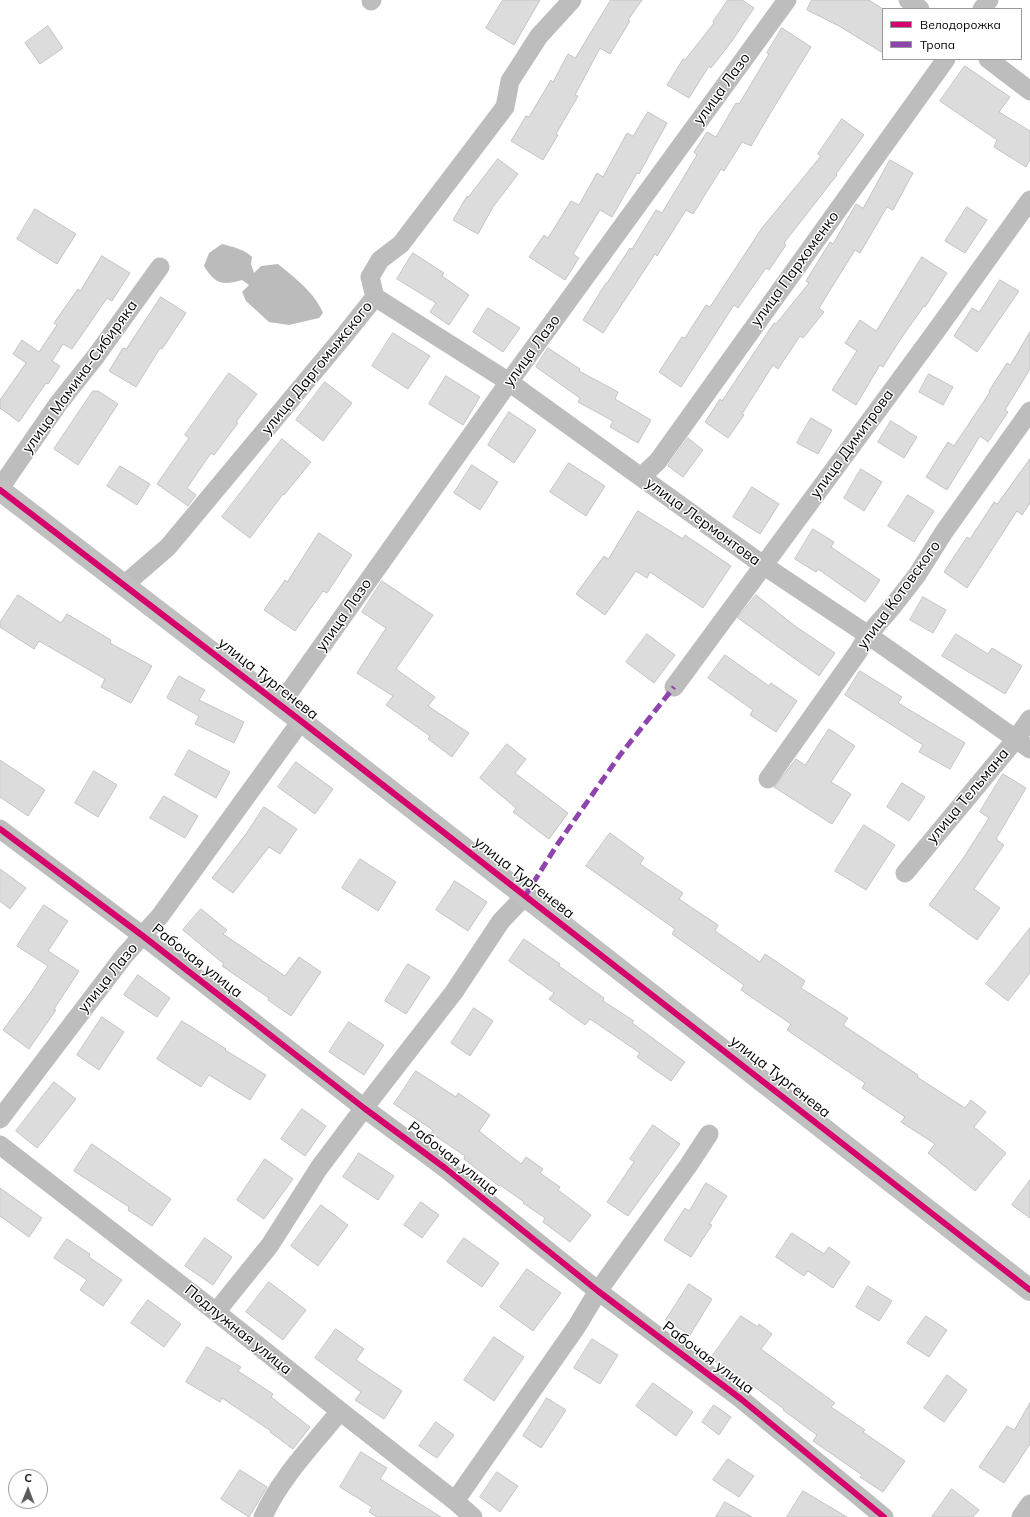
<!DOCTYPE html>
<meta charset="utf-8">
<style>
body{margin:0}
#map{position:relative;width:1030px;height:1517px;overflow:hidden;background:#fff;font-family:Mulish,sans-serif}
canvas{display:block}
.legend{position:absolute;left:882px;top:8px;width:140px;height:52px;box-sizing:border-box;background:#fff;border:1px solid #999;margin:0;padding:5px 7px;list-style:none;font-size:12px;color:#000}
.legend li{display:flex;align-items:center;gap:8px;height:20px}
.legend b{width:20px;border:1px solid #999}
.north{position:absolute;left:8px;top:1469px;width:40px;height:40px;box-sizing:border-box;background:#fff;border:1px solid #999;border-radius:50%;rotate:1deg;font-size:11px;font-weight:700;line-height:16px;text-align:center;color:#000}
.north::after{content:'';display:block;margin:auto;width:14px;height:18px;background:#595959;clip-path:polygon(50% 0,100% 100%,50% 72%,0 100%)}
</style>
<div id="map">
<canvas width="1030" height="1517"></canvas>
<ul class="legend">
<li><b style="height:5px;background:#d6006c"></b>Велодорожка</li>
<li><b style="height:5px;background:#8e44ad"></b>Тропа</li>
</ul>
<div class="north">С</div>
</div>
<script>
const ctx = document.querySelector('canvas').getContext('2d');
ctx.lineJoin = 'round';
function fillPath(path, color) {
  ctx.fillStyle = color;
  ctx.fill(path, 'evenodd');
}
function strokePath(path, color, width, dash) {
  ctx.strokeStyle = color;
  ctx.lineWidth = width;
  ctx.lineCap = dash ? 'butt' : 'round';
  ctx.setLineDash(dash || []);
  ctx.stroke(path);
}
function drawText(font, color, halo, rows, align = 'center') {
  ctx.font = font + ' Mulish,sans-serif';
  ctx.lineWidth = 3;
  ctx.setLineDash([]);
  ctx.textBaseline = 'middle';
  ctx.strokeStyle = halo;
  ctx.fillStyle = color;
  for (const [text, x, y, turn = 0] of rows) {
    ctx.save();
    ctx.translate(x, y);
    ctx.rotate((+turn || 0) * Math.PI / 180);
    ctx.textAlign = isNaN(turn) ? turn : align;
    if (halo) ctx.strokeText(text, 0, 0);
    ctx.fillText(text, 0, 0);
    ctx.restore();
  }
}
const water = new Path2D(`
 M 222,244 C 233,247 244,249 252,257 L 251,264 L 254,273 L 261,266 L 278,264 C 295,278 315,293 323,313 L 319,318 L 289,325 L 269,322 L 246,301 L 242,292 L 249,285 L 242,280 C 222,286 215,284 204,266 L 209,253 Z`);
const building = new Path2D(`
 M 503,0 L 540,0 L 514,45 L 486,28 Z
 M 611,0 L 642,0 L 628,20 L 630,21 L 610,54 L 600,48 L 575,95 L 578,96 L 556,134 L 558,135 L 543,160 L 511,141 L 526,116 L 529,117 L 551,80 L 553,82 L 568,54 L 575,58 Z
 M 728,0 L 742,0 L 754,8 L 732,41 L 711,68 L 709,66 L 689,98 L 667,85 L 683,59 L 685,60 L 714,23 L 713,22 Z
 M 812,0 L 869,0 L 883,9 L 883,53 L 839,26 L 807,10 Z
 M 48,26 L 63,48 L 40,64 L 25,43 Z
 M 782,28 L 811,47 L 771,112 L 751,146 L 742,142 L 724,171 L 721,169 L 693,214 L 686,210 L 657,256 L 655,254 L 603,333 L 583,320 L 606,283 L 607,283 L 630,248 L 632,249 L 656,210 L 662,213 L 697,155 L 694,152 L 707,132 L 716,137 L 736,103 L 739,104 L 769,54 L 767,53 Z
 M 965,66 L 1010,97 L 999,112 L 1030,131 L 1030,160 L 1026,167 L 994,147 L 997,140 L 940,101 Z
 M 648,112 L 667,123 L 639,174 L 637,173 L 612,217 L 600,210 L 573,254 L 579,258 L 565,280 L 529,257 L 544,235 L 548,238 L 571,201 L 579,205 L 597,173 L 603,177 L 627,133 L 633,136 Z
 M 842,119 L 864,135 L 836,174 L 837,175 L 784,243 L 786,245 L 769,270 L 766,268 L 738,308 L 734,305 L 681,387 L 659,372 L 682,337 L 685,338 L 706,305 L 710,307 L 762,228 L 821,156 L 818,154 Z
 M 498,159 L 518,174 L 493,207 L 478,234 L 453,220 L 467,196 L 468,197 Z
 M 890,160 L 913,173 L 893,210 L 887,207 L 860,253 L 855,250 L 819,308 L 824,312 L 803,338 L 800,336 L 778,369 L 773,365 L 742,414 L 744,415 L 728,438 L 705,422 L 720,399 L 722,401 L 774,323 L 776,324 L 809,283 L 806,281 L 830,242 L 833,244 L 856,204 L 863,208 Z
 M 967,207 L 987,220 L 965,253 L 945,241 Z
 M 35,209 L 76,234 L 57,264 L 17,239 Z
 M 413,253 L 444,273 L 442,276 L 469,295 L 449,325 L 430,312 L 436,303 L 397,279 Z
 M 102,256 L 130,273 L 112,301 L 107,298 L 72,349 L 63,344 L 52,361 L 60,366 L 48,384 L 46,383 L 19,422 L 0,408 L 0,400 L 26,363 L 13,354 L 22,340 L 39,352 L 57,325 L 54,323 L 78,289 L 80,291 Z
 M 922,257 L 947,273 L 925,307 L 924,306 L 902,337 L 883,367 L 880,365 L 856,405 L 832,390 L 857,351 L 845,343 L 860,320 L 876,331 Z
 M 1000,280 L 1019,291 L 977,352 L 954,336 L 972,308 L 979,312 Z
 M 161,297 L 186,313 L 162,349 L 160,348 L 136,387 L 109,371 L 123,348 L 126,349 Z
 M 488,308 L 520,328 L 503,352 L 473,332 Z
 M 1030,332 L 1030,369 L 1005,410 L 1008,412 L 988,442 L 980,436 L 947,490 L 926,477 L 948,442 L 954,446 L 990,392 L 989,391 L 1007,363 L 1010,365 Z
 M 393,333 L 430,356 L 408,389 L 372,366 Z
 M 548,348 L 580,369 L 579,371 L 618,392 L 615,399 L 651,420 L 638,443 L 610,427 L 613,421 L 578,402 L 580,398 L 536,367 Z
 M 229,373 L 257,394 L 236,422 L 238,423 L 214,455 L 211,453 L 187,488 L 196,495 L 188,506 L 157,484 L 189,438 L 185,435 Z
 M 929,374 L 953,387 L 943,405 L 919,392 Z
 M 446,376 L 480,397 L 463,425 L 429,404 Z
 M 325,382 L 352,403 L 323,441 L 296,420 Z
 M 93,391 L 98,391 L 118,404 L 78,465 L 54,449 Z
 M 509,412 L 536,430 L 514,463 L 488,445 Z
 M 811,418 L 832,430 L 818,454 L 797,443 Z
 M 891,421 L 917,437 L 904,458 L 878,442 Z
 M 688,438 L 703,450 L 683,477 L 668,466 Z
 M 282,439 L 311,462 L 284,495 L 283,494 L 250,538 L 222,517 Z
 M 1030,459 L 1030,503 L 1022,515 L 1017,511 L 967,588 L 944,572 L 967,537 L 970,539 L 994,502 L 997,504 Z
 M 569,463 L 605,486 L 586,516 L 550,492 Z
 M 472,465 L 498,482 L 480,510 L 454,493 Z
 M 120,466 L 150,484 L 137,505 L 107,486 Z
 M 861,469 L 882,482 L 864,511 L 844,498 Z
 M 752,487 L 779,504 L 760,534 L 733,517 Z
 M 908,495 L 934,511 L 914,542 L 888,526 Z
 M 638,511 L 683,539 L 685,535 L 731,566 L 703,608 L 650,572 L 647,578 L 636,571 L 605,615 L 576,594 L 604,556 L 608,559 Z
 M 813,529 L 834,542 L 831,547 L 880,580 L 865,602 L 818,569 L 816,572 L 795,559 Z
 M 319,533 L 352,555 L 327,593 L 323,591 L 295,631 L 264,610 L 285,580 L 287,582 Z
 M 382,581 L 433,615 L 396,669 L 435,697 L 428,706 L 469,733 L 452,757 L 428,739 L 430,736 L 386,705 L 393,696 L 357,673 L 386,628 L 362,612 Z
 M 18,595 L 61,623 L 67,614 L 111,640 L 110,643 L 152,666 L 131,703 L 101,687 L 105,679 L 39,641 L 34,649 L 0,627 L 0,622 Z
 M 756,595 L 795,626 L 835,653 L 819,676 L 738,618 Z
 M 923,597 L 946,610 L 933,633 L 910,620 Z
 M 647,634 L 675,655 L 654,683 L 626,662 Z
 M 956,634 L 988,654 L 992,648 L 1022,666 L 1005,694 L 942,656 Z
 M 725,655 L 769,686 L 771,683 L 797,701 L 776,732 L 750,715 L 753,710 L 708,678 Z
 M 860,671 L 902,697 L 898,703 L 965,743 L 950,769 L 919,752 L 923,745 L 845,695 Z
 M 179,676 L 205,690 L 199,700 L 244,722 L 234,743 L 195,724 L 199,716 L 167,698 Z
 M 829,729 L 855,746 L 831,782 L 851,794 L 832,824 L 774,787 L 796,759 L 805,765 Z
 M 507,744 L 526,759 L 515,773 L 568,813 L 549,839 L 513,812 L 516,808 L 480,778 Z
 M 189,750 L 230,772 L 216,798 L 175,775 Z
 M 0,760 L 45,790 L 28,816 L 0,797 Z
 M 296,762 L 333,789 L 315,814 L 278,787 Z
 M 94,771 L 117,785 L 98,817 L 75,803 Z
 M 1003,774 L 1026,788 L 996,839 L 1004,845 L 974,889 L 1000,908 L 977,940 L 929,905 L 962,860 L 989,818 L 980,812 Z
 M 902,783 L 925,797 L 909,821 L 887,807 Z
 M 164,796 L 198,816 L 185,838 L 150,818 Z
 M 264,807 L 297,829 L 280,854 L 269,847 L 233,893 L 212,878 L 246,834 Z
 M 864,825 L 895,845 L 866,890 L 835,871 Z
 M 610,833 L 644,858 L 640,864 L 683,893 L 679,899 L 718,925 L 715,931 L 760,962 L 765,954 L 805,981 L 801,988 L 848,1018 L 843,1025 L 918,1075 L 917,1077 L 965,1108 L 971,1100 L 986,1112 L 974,1127 L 1006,1153 L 975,1191 L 928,1153 L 935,1144 L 901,1122 L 905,1117 L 862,1088 L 865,1083 L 787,1030 L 791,1024 L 741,990 L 744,985 L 672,934 L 675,929 L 586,866 Z
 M 360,859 L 396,882 L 378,911 L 342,888 Z
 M 0,869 L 26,888 L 10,909 L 0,901 Z
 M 455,881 L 487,902 L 468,931 L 436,910 Z
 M 44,905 L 68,921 L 48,951 L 79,971 L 54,1009 L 56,1010 L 29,1049 L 3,1030 L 31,992 L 48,966 L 17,946 Z
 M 201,909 L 227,930 L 223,934 L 285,976 L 299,957 L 321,972 L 291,1016 L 268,1000 L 269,998 L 222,966 L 224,964 L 183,930 Z
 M 1030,928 L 1030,973 L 1008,1001 L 986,984 Z
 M 524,939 L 560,964 L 559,966 L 604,998 L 603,1001 L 634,1021 L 632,1023 L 685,1062 L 671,1081 L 637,1057 L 640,1053 L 590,1019 L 585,1025 L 549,999 L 554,993 L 509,961 Z
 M 408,964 L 430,977 L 406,1014 L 385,1001 Z
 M 138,975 L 170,998 L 157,1017 L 124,995 Z
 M 474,1008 L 493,1021 L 470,1056 L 451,1043 Z
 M 102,1017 L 124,1032 L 99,1070 L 77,1055 Z
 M 182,1021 L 226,1049 L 225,1050 L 266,1075 L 250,1100 L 209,1075 L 201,1087 L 157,1059 Z
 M 349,1022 L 384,1045 L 364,1075 L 329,1052 Z
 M 416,1071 L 456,1097 L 458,1093 L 490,1115 L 479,1131 L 521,1164 L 526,1157 L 543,1169 L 540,1173 L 560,1187 L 558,1190 L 591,1215 L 570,1242 L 543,1222 L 545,1218 L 523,1203 L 524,1202 L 500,1185 L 499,1186 L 464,1159 L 465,1156 L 431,1133 L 433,1130 L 394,1104 Z
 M 54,1082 L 76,1099 L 37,1148 L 16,1131 Z
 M 302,1109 L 326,1126 L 305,1156 L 281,1139 Z
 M 653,1125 L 680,1144 L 628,1216 L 607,1202 L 634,1162 L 630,1159 Z
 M 92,1144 L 171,1199 L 152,1226 L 128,1210 L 129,1207 L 74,1171 Z
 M 359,1153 L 394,1176 L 378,1200 L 343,1177 Z
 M 265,1159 L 293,1179 L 264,1219 L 237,1200 Z
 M 1030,1180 L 1030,1218 L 1012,1205 Z
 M 706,1183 L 727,1196 L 709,1224 L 712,1225 L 691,1257 L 664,1240 L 685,1208 L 689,1211 Z
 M 0,1188 L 42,1218 L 29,1237 L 0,1216 Z
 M 421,1202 L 439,1215 L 422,1238 L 404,1225 Z
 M 321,1205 L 348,1225 L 318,1266 L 291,1246 Z
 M 792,1233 L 824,1254 L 829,1247 L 850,1262 L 833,1288 L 808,1271 L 804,1276 L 776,1257 Z
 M 205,1238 L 232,1257 L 213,1285 L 185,1266 Z
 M 464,1238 L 499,1263 L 482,1287 L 447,1262 Z
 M 67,1239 L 90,1254 L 89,1257 L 122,1280 L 103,1306 L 80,1290 L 87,1280 L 54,1258 Z
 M 527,1269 L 561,1293 L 533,1331 L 500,1307 Z
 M 269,1282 L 306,1310 L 283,1340 L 246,1312 Z
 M 689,1284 L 712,1299 L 690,1335 L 666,1320 Z
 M 868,1286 L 892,1301 L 879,1321 L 856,1307 Z
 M 148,1300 L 181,1324 L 164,1347 L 131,1323 Z
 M 741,1316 L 758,1327 L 759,1324 L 772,1334 L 761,1349 L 835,1403 L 831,1407 L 865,1430 L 863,1432 L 905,1461 L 883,1492 L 860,1477 L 862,1475 L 813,1441 L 817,1435 L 783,1410 L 784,1409 L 741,1377 L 739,1379 L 711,1358 Z
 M 926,1316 L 947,1330 L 929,1357 L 907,1343 Z
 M 336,1329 L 364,1349 L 356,1360 L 402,1391 L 384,1419 L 355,1400 L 361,1392 L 315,1358 Z
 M 494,1337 L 524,1357 L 494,1401 L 464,1380 Z
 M 592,1339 L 618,1355 L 600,1384 L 574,1368 Z
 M 207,1347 L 241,1367 L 238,1371 L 273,1394 L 271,1397 L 310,1427 L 293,1449 L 270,1432 L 271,1431 L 222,1398 L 220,1402 L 186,1382 Z
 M 947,1375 L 967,1390 L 944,1422 L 924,1408 Z
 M 653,1383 L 693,1412 L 676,1436 L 636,1406 Z
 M 547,1398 L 566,1410 L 541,1448 L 523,1436 Z
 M 1030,1403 L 1030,1444 L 1004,1483 L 979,1467 L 1007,1426 L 1014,1430 Z
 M 714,1405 L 731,1417 L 719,1435 L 702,1422 Z
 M 436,1422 L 454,1435 L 437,1458 L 419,1446 Z
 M 361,1452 L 387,1468 L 380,1479 L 441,1517 L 377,1517 L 369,1512 L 372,1507 L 340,1487 Z
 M 728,1459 L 754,1476 L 739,1497 L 713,1480 Z
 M 240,1470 L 267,1487 L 249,1517 L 221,1499 Z
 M 497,1472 L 518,1486 L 500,1512 L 480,1497 Z
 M 952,1489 L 979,1510 L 973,1517 L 932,1517 Z
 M 803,1491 L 847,1517 L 787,1517 Z
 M 725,1502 L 752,1517 L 716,1517 Z`);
const street = new Path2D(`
 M 908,0 L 920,9
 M 371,1 L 372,0
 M 982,9 L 989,0
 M 988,59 L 1030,91
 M 375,297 L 509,382 L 763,565 L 868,635 L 1030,749
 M 641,477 L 658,461 L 946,59
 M 0,488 L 58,404 L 96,356 L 160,267
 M 124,585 L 168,547 L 343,337 L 375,297 L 370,277 L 380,260 L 401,244 L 505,107 L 510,81 L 539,36 L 572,0
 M 674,687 L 936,331 L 1030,200
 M 280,705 L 509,382 L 787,0
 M 768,779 L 858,652 L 868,635 L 893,606 L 917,575 L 944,532 L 1030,411
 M 0,829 L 143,936 L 364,1108 L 445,1168 L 598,1291 L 741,1399 L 884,1517
 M 905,873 L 1016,739 L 1030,719
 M 0,1119 L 124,956 L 160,916 L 301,721
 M 0,1145 L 216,1312 L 340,1411 L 455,1501 L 473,1517
 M 216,1312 L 270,1245 L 319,1168 L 364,1108 L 454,992 L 501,921 L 525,896
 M 455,1501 L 577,1326 L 598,1291 L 688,1166 L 709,1134
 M 263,1517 C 280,1478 313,1445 340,1411
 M 1021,1517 L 1030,1504`);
const secondary = new Path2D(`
 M 0,490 L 301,721 L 1030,1290`);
const quiet = new Path2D(`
 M 525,896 L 557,845 L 620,755 L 674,687`);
const cycleway = new Path2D(`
 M 0,490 L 301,721 L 1030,1290
 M 0,829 L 143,936 L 364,1108 L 445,1168 L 598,1291 L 741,1399 L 884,1517`);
const streetNames = [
 ["улица Лазо",722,89,-54],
 ["улица Пархоменко",795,269,-54],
 ["улица Лазо",532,351,-54],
 ["улица Даргомыжского",317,368,-51],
 ["улица Мамина-Сибиряка",80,377,-54],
 ["улица Димитрова",852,444,-54],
 ["улица Лермонтова",703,522,36],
 ["улица Котовского",899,595,-54],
 ["улица Лазо",344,615,-55],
 ["улица Тургенева",268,679,38],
 ["улица Тельмана",968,796,-50],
 ["улица Тургенева",524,878,38],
 ["Рабочая улица",197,961,38],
 ["улица Лазо",108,978,-51],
 ["улица Тургенева",780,1077,38],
 ["Рабочая улица",453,1159,38],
 ["Подлужная улица",238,1330,39],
 ["Рабочая улица",708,1358,37]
];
fillPath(water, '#bbb');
fillPath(building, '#dcdcdc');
strokePath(building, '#c4c4c4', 1);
strokePath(street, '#bdbdbd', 19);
strokePath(secondary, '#c0c0c0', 22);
strokePath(quiet, '#8e44ad', 5, [10, 5]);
strokePath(cycleway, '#d6006c', 6);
drawText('15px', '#000', '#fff', streetNames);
</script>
